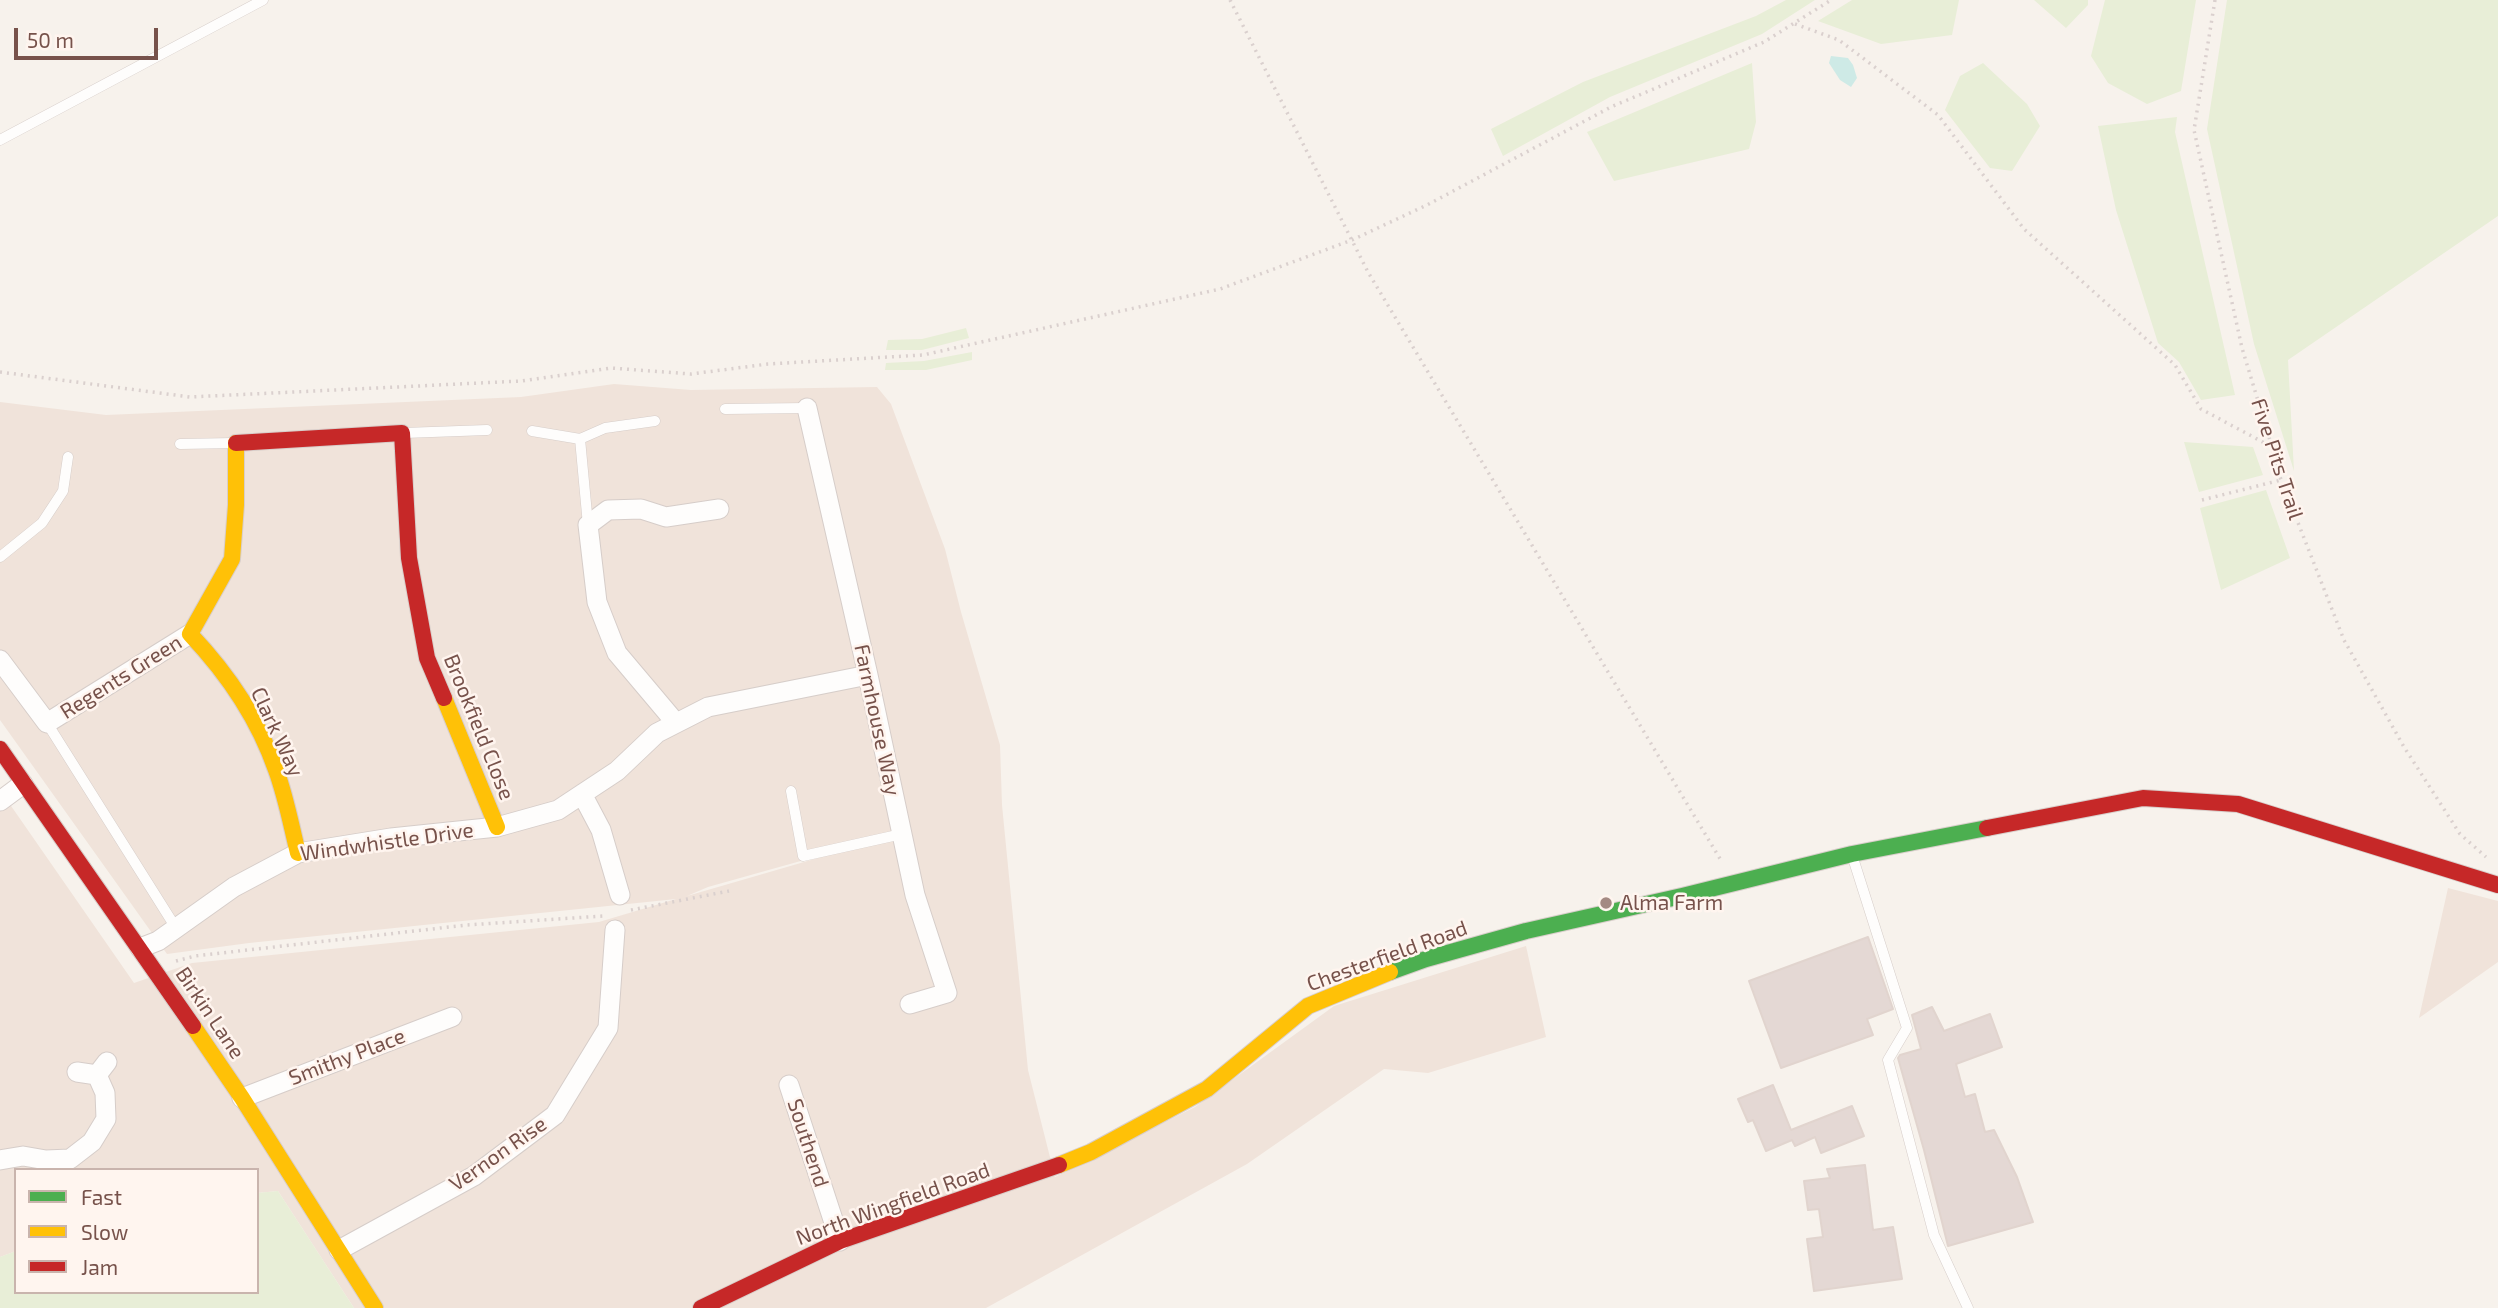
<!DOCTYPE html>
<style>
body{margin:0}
#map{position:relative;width:2498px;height:1308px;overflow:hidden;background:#f7f2ec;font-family:"Exo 2",sans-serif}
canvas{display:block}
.legend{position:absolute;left:14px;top:1168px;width:245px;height:126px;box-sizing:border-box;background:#fff5ef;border:2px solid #c9b4ad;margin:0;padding:9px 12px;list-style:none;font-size:21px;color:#77524b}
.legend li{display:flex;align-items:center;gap:14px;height:35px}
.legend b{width:35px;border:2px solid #c9b4ad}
.scale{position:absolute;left:14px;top:28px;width:144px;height:32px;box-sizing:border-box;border:4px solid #77524b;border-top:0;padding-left:9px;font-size:21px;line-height:24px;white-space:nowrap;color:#77524b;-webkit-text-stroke:5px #fff5ef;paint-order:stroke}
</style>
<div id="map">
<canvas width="2498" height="1308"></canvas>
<ul class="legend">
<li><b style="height:9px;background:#4caf50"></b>Fast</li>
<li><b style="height:9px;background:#ffc107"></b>Slow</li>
<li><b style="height:9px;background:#c62828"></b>Jam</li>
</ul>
<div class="scale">50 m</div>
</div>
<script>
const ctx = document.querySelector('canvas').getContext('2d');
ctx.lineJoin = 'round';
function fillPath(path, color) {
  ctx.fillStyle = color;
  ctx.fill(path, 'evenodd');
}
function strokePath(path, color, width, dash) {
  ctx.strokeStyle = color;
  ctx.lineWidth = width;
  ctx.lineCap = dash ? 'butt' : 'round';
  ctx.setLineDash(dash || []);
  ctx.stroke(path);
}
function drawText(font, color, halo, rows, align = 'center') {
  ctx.font = font + ' "Exo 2",sans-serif';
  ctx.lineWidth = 5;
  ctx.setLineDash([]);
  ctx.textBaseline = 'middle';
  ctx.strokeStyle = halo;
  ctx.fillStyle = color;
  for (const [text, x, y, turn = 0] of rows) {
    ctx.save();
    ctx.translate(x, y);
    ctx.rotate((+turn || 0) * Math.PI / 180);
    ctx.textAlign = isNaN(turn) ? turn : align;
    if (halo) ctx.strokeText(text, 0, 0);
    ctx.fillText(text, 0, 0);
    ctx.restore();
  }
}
const residential = new Path2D(`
 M 614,384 L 691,390 L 877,387 L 891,404 L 945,549 L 961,612 L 1000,745 L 1002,805 L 1028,1070 L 1055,1177 L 1195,1107 L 1334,1006 L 1526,946 L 1546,1037 L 1428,1073 L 1384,1069 L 1247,1164 L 986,1308 L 354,1308 L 278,1191 L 257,1193 L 257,1170 L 16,1170 L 16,1251 L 0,1257 L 0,790 L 134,983 L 192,963 L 599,922 L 676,899 L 249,943 L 167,954 L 0,720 L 0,402 L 106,415 L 521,397 ZM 904,832 L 904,833 L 687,896 L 708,887 Z
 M 2448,888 L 2498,901 L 2498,962 L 2419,1018 Z`);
const green = new Path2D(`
 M 1786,0 L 1815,0 L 1762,34 L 1610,97 L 1503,156 L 1491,129 L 1583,82 L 1756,16 Z
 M 1852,0 L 1959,0 L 1952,35 L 1881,44 L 1818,21 Z
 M 2034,0 L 2088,0 L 2088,5 L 2066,28 Z
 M 2105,0 L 2196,0 L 2181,91 L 2147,104 L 2108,83 L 2091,56 Z
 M 2227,0 L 2498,0 L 2498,216 L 2288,360 L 2294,471 L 2254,344 L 2207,129 Z
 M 1752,63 L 1756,122 L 1749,149 L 1614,181 L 1587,132 Z
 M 1983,63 L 2027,104 L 2040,126 L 2012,171 L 1990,168 L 1945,110 L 1960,76 Z
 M 2177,117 L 2175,132 L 2235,395 L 2201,400 L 2179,362 L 2158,343 L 2116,210 L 2098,126 Z
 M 966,328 L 969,338 L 922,350 L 886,350 L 888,340 L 922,339 Z
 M 972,352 L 972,360 L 926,370 L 885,370 L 886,363 L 924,361 Z
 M 2184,442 L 2253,447 L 2263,475 L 2199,492 Z
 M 2266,490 L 2290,558 L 2221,590 L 2200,508 Z
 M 278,1191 L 354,1308 L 0,1308 L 0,1257 L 16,1251 L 16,1292 L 257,1292 L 257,1193 Z`);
const water = new Path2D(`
 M 1831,56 L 1848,58 L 1853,65 L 1857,78 L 1851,87 L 1840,80 L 1829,63 Z`);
const building = new Path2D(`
 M 1868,937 L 1893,1009 L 1867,1019 L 1873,1035 L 1781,1068 L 1749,981 Z
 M 1932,1007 L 1944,1031 L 1990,1014 L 2002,1047 L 1956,1064 L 1965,1097 L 1975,1094 L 1985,1132 L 1994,1130 L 2017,1177 L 2033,1222 L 1948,1246 L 1924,1150 L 1898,1058 L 1900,1055 L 1921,1049 L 1912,1015 Z
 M 1773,1085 L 1791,1130 L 1852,1106 L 1864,1136 L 1821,1153 L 1815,1137 L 1795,1146 L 1792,1140 L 1766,1151 L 1753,1120 L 1748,1122 L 1738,1099 Z
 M 1865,1165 L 1873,1230 L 1893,1227 L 1902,1279 L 1814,1291 L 1807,1239 L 1823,1237 L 1819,1209 L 1808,1210 L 1804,1181 L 1830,1178 L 1827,1169 Z`);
const path = new Path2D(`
 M 1230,0 L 1368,272 L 1722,862
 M 2215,0 L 2194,130 L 2242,348 L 2272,447 L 2275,464 L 2344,640 L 2404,747 L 2460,834 L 2486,857
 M 1795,24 L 1839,40 L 1938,115 L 2024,229 L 2175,365 L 2201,409 L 2272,447
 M 0,372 L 190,397 L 521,381 L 611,368 L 691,374 L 768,364 L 923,355 L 1220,289 L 1352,240 L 1427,205 L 1611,107 L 1764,42 L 1831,0
 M 2202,500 L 2281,480
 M 631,910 L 729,891
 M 176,961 L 195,956 L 467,925 L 603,916`);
const lane = new Path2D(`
 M 0,140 L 263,0
 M 725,409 L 807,408
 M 532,431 L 580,439
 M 404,433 L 487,430
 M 180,444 L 234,443
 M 588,525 L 580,439 L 605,428 L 655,421
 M 0,557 L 42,523 L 63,491 L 68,457
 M 47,723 L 176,928
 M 791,791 L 803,856 L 902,834
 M 1852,855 L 1907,1028 L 1888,1060 L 1934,1235 L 1968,1308`);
const street = new Path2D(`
 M 807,408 L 868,675 L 915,895 L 947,993 L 910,1004
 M 0,660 L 47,723 L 190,634
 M 676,723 L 617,653 L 597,602 L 588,525 L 608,510 L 641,509 L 666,517 L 719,509
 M 582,794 L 601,830 L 620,895
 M 0,801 L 23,784
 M 140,948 L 158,941 L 234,887 L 298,853 L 391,838 L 497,827 L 558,810 L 617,771 L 657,733 L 708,707 L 868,675
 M 77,1072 L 97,1075 L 107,1062
 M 789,1085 L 840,1241
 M 242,1098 L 452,1017
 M 0,1160 L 23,1156 L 46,1160 L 70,1159 L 92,1142 L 106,1119 L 105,1093 L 97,1075
 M 339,1250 L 474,1176 L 555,1115 L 608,1028 L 615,930`);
const fast = new Path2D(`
 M 1390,972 L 1426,959 L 1526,931 L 1682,896 L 1852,854 L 1987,828`);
const slow = new Path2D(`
 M 236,443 L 236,505 L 232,559 L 190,634 C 227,673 258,718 276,770 C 286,797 291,825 298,853
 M 444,698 L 497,827
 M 193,1026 L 242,1098 L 375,1308
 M 1059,1165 L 1091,1152 L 1207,1089 L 1308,1006 L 1390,972`);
const jam = new Path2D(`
 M 236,443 L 402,433 L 409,558 L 427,658 L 444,698
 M 0,749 L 193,1026
 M 1987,828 L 2143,798 L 2238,804 L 2498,885
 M 701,1308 L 840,1241 L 1059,1165`);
const markers = [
 [1606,903,7,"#a48a83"]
];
const streetNames = [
 ["Five Pits Trail",2277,459,72],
 ["Regents Green",121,677,-32],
 ["Farmhouse Way",877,720,78],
 ["Brookfield Close",479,727,68],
 ["Clark Way",277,732,65],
 ["Windwhistle Drive",387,842,-8],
 ["Chesterfield Road",1387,956,-20],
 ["Birkin Lane",210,1013,56],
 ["Smithy Place",347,1057,-21],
 ["Southend",808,1143,72],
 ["Vernon Rise",498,1154,-35],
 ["North Wingfield Road",893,1204,-20]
];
const poiNames = [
 ["Alma Farm",1620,903]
];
fillPath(residential, '#f0e3da');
fillPath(green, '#e8eed7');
fillPath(water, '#ceeae6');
fillPath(building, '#e4d8d4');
strokePath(building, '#e1d4ce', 2);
strokePath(lane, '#d6cdc9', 11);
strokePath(street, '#d6cdc9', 21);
strokePath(fast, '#d8ceca', 18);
strokePath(slow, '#d8ceca', 18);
strokePath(jam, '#d8ceca', 18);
strokePath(path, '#dad0ce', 3.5, [2, 5]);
strokePath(lane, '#fefdfc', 10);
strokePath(street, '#fefdfc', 19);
strokePath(fast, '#4caf50', 16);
strokePath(slow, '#ffc107', 16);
strokePath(jam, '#c62828', 16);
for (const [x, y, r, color] of markers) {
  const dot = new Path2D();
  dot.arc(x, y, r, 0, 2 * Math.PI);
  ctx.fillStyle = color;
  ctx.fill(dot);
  strokePath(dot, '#fff5ef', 2.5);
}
drawText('21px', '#77524b', '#fff5ef', streetNames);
drawText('21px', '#77524b', '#fff5ef', poiNames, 'left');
</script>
